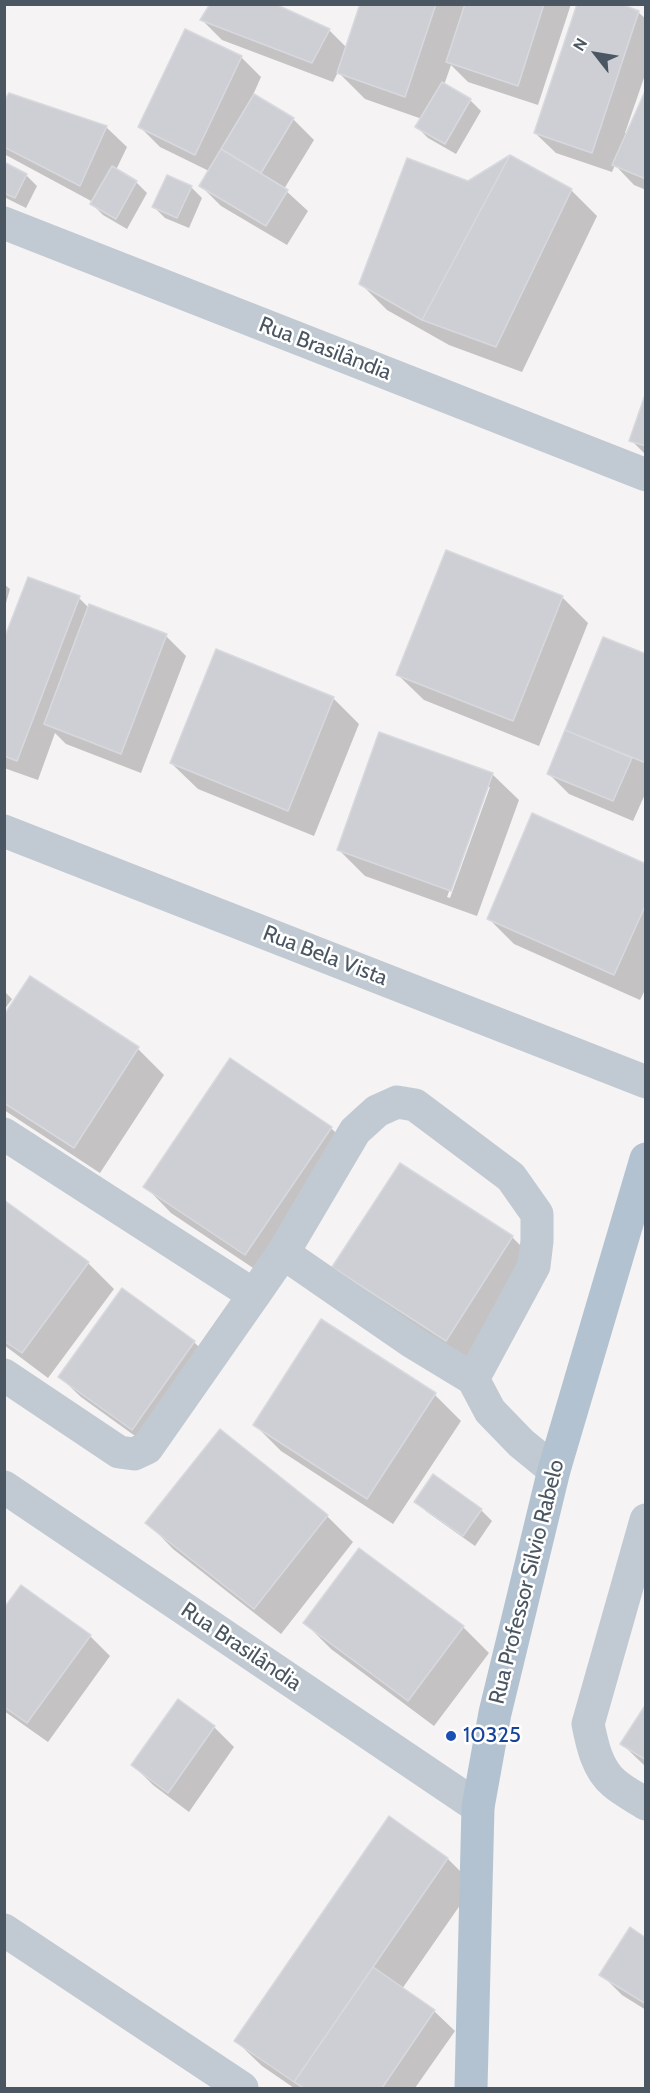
<!DOCTYPE html>
<meta charset="utf-8">
<style>
body{margin:0}
#map{position:relative;width:650px;height:2093px;overflow:hidden;background:#f5f3f3;font-family:Cabin,sans-serif}
canvas{display:block}
.frame{position:absolute;inset:0;border:6px solid #4a5661;pointer-events:none}
.north{position:absolute;left:566px;top:24px;width:60px;height:60px;-webkit-text-stroke:4px #fff;paint-order:stroke;rotate:301deg;font-size:16px;font-weight:700;line-height:24px;text-align:center;color:#4a5661}
.north::after{content:'';display:block;margin:auto;width:21px;height:27px;background:#4a5661;clip-path:polygon(50% 0,100% 100%,50% 72%,0 100%)}
</style>
<div id="map">
<canvas width="650" height="2093"></canvas>
<div class="frame"></div>
<div class="north">N</div>
</div>
<script>
const ctx = document.querySelector('canvas').getContext('2d');
ctx.lineJoin = 'round';
function fillPath(path, color) {
  ctx.fillStyle = color;
  ctx.fill(path, 'evenodd');
}
function strokePath(path, color, width, dash) {
  ctx.strokeStyle = color;
  ctx.lineWidth = width;
  ctx.lineCap = dash ? 'butt' : 'round';
  ctx.setLineDash(dash || []);
  ctx.stroke(path);
}
function drawText(font, color, halo, rows, align = 'center') {
  ctx.font = font + ' Cabin,sans-serif';
  ctx.lineWidth = 5;
  ctx.setLineDash([]);
  ctx.textBaseline = 'middle';
  ctx.strokeStyle = halo;
  ctx.fillStyle = color;
  for (const [text, x, y, turn = 0] of rows) {
    ctx.save();
    ctx.translate(x, y);
    ctx.rotate((+turn || 0) * Math.PI / 180);
    ctx.textAlign = isNaN(turn) ? turn : align;
    if (halo) ctx.strokeText(text, 0, 0);
    ctx.fillText(text, 0, 0);
    ctx.restore();
  }
}
const shadow = new Path2D(`
 M 362,4 L 571,4 L 538,105 L 468,82 L 451,65 L 444,85 L 470,100 L 481,111 L 456,154 L 428,138 L 417,127 L 422,119 L 365,99 L 338,72 L 333,82 L 222,40 L 202,20 L 329,30 L 347,48 Z
 M 638,12 L 646,19 L 646,72 L 625,133 L 628,133 L 646,93 L 646,190 L 634,185 L 615,165 L 612,172 L 556,153 L 535,133 Z
 M 241,57 L 261,77 L 253,95 L 293,119 L 314,140 L 284,189 L 308,211 L 287,245 L 221,206 L 201,186 L 209,171 L 160,147 L 140,127 Z
 M 10,95 L 106,127 L 127,147 L 116,170 L 136,182 L 147,193 L 127,229 L 103,215 L 92,204 L 93,202 L 4,154 L 4,103 Z
 M 4,163 L 26,175 L 37,186 L 26,208 L 4,197 Z
 M 468,183 L 571,190 L 597,216 L 522,372 L 449,345 L 387,310 L 361,284 Z
 M 191,187 L 202,198 L 189,228 L 165,218 L 154,207 Z
 M 646,397 L 646,455 L 631,440 Z
 M 4,584 L 10,589 L 4,610 Z
 M 562,597 L 588,623 L 539,746 L 424,700 L 397,674 Z
 M 79,598 L 89,608 L 166,636 L 186,656 L 141,773 L 66,744 L 55,733 L 38,780 L 4,768 L 4,644 Z
 M 604,638 L 646,656 L 646,792 L 633,821 L 569,794 L 549,774 Z
 M 333,698 L 359,724 L 314,836 L 198,789 L 171,763 Z
 M 492,774 L 519,800 L 477,916 L 365,876 L 339,850 ZM 487,787 L 490,787 L 450,898 L 447,897 Z
 M 646,865 L 646,988 L 640,1000 L 514,944 L 488,918 Z
 M 4,991 L 12,999 L 4,1010 Z
 M 4,1018 L 138,1049 L 164,1075 L 100,1173 L 4,1110 Z
 M 331,1128 L 357,1154 L 271,1280 L 171,1213 L 145,1186 Z
 M 4,1201 L 88,1263 L 114,1289 L 48,1378 L 4,1345 Z
 M 512,1237 L 538,1263 L 472,1365 L 360,1293 L 334,1267 Z
 M 322,1321 L 435,1395 L 461,1421 L 393,1524 L 281,1451 L 255,1425 Z
 M 194,1342 L 214,1362 L 153,1449 L 81,1397 L 60,1377 Z
 M 416,1502 L 481,1510 L 492,1521 L 475,1546 L 427,1512 Z
 M 327,1516 L 353,1542 L 281,1634 L 173,1549 L 147,1522 Z
 M 4,1610 L 90,1636 L 110,1656 L 48,1742 L 4,1711 Z
 M 305,1623 L 463,1627 L 489,1653 L 434,1726 L 331,1649 Z
 M 646,1707 L 646,1767 L 622,1744 Z
 M 214,1727 L 234,1747 L 189,1812 L 153,1785 L 133,1765 Z
 M 389,1818 L 448,1859 L 474,1885 L 402,1989 L 434,2011 L 455,2031 L 415,2088 L 294,2088 L 262,2066 L 235,2040 Z
 M 646,1940 L 646,2010 L 622,1995 L 601,1974 Z`);
const building = new Path2D(`
 M 210,4 L 275,4 L 330,29 L 312,63 L 200,20 Z
 M 360,4 L 436,4 L 405,97 L 337,73 Z
 M 465,4 L 544,4 L 518,86 L 446,62 Z
 M 577,4 L 621,4 L 639,11 L 592,153 L 534,133 Z
 M 185,29 L 242,56 L 195,155 L 138,127 Z
 M 442,82 L 471,99 L 445,144 L 415,127 Z
 M 646,89 L 646,179 L 612,165 Z
 M 9,93 L 107,126 L 80,186 L 4,147 L 4,101 Z
 M 254,94 L 294,118 L 261,173 L 221,149 Z
 M 221,149 L 288,190 L 266,226 L 199,186 Z
 M 510,155 L 572,189 L 496,347 L 422,320 Z
 M 510,155 L 422,320 L 359,284 L 407,158 L 468,181 Z
 M 4,162 L 27,174 L 15,198 L 4,193 Z
 M 112,166 L 137,181 L 116,219 L 90,204 Z
 M 167,175 L 192,186 L 177,218 L 152,207 Z
 M 646,392 L 646,446 L 629,441 Z
 M 446,550 L 563,596 L 513,721 L 396,675 Z
 M 28,577 L 80,596 L 17,761 L 4,756 L 4,639 Z
 M 89,604 L 167,634 L 121,754 L 44,724 Z
 M 603,637 L 646,654 L 646,763 L 565,730 Z
 M 216,649 L 334,697 L 288,811 L 170,763 Z
 M 565,730 L 632,758 L 613,801 L 547,774 Z
 M 379,732 L 493,773 L 451,891 L 337,850 Z
 M 532,813 L 646,864 L 646,904 L 614,975 L 487,919 Z
 M 30,976 L 139,1047 L 74,1148 L 4,1103 L 4,1015 Z
 M 230,1058 L 332,1127 L 245,1255 L 143,1187 Z
 M 400,1163 L 513,1236 L 446,1341 L 332,1267 Z
 M 4,1200 L 89,1262 L 22,1353 L 4,1341 Z
 M 122,1288 L 195,1341 L 132,1430 L 58,1377 Z
 M 321,1319 L 436,1393 L 367,1499 L 253,1425 Z
 M 220,1429 L 328,1515 L 254,1609 L 145,1523 Z
 M 433,1474 L 482,1509 L 463,1536 L 414,1502 Z
 M 359,1548 L 464,1626 L 408,1701 L 303,1623 Z
 M 21,1585 L 91,1635 L 27,1723 L 4,1707 L 4,1608 Z
 M 178,1699 L 215,1726 L 168,1793 L 131,1765 Z
 M 646,1704 L 646,1760 L 620,1744 Z
 M 389,1816 L 448,1858 L 294,2082 L 234,2041 Z
 M 630,1927 L 646,1938 L 646,2004 L 599,1975 Z
 M 373,1967 L 435,2010 L 382,2088 L 304,2088 L 294,2082 Z`);
const minor = new Path2D(`
 M 4,223 L 646,475
 M 4,831 L 646,1082
 M 4,1134 L 254,1295 L 283,1253 L 355,1131 L 377,1111 L 397,1102 L 415,1105 L 511,1177 L 537,1214 L 537,1241 L 534,1266 L 473,1379
 M 283,1253 L 412,1342 L 473,1379 L 490,1411 L 521,1443 L 554,1470
 M 4,1375 L 119,1452 L 134,1454 L 147,1448 L 254,1295
 M 4,1487 L 478,1807
 M 646,1520 L 588,1724 C 592,1744 597,1769 614,1783 C 623,1791 635,1797 646,1804
 M 4,1930 L 242,2088`);
const major = new Path2D(`
 M 471,2088 L 478,1807 L 495,1713 L 554,1470 L 646,1159`);
const markers = [
 [451,1736,6,"#1a4fb4"]
];
const streetNames = [
 ["Rua Brasilândia",325,349,21],
 ["Rua Bela Vista",325,956,21],
 ["Rua Professor Silvio Rabelo",527,1582,-76],
 ["Rua Brasilândia",241,1647,34]
];
const transitNames = [
 ["10325",463,1736]
];
fillPath(shadow, '#0003');
fillPath(building, '#cdcfd5');
strokePath(building, '#d7d9de', 1.5);
strokePath(minor, '#c1cad2', 33);
strokePath(major, '#b3c2d1', 33);
for (const [x, y, r, color] of markers) {
  const dot = new Path2D();
  dot.arc(x, y, r, 0, 2 * Math.PI);
  ctx.fillStyle = color;
  ctx.fill(dot);
  strokePath(dot, '#fff', 2);
}
drawText('22px', '#4a5661', '#fff', streetNames);
drawText('22px', '#164399', '#fff', transitNames, 'left');
</script>
